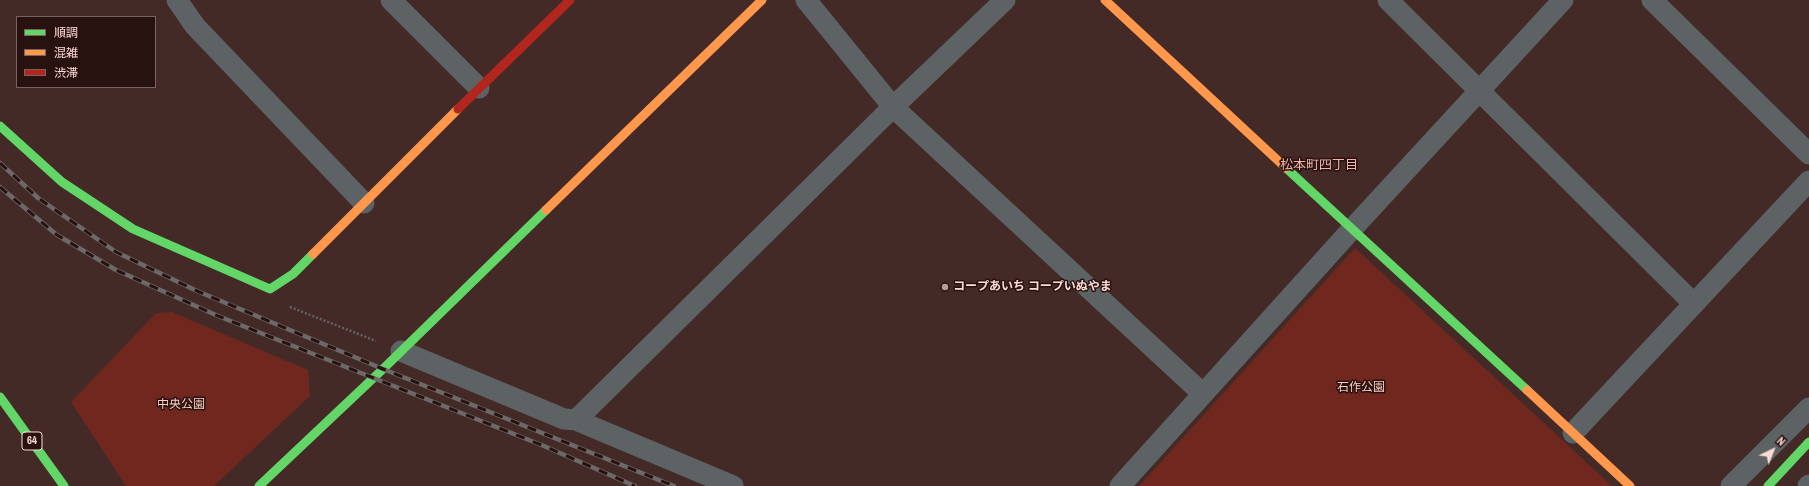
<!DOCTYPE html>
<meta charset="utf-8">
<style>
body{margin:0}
#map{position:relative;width:1809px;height:486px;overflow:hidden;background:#442a27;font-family:"Archivo Narrow","Noto Sans JP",sans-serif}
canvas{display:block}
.legend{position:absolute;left:16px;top:16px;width:140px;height:72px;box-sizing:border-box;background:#28120f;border:1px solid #7c625e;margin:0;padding:5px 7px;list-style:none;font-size:12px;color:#fadad4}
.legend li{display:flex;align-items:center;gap:8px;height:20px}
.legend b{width:20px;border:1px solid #7c625e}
.north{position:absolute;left:1753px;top:430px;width:40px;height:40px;-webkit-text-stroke:3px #28120f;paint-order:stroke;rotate:43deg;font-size:11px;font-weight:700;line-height:16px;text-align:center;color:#fadad4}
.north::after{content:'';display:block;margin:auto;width:14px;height:18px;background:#fadad4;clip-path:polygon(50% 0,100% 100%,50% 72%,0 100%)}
</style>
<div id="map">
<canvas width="1809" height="486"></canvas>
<ul class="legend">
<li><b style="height:5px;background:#63d668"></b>順調</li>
<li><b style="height:5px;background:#ff974d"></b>混雑</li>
<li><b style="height:5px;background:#b3261e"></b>渋滞</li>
</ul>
<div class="north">N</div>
</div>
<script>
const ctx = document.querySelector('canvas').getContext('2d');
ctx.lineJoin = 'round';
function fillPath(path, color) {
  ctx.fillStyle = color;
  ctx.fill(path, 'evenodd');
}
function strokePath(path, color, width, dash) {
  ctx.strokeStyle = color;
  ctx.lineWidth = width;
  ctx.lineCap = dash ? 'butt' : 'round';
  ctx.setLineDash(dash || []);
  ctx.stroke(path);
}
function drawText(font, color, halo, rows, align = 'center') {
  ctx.font = font + ' "Archivo Narrow","Noto Sans JP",sans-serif';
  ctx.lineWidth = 3;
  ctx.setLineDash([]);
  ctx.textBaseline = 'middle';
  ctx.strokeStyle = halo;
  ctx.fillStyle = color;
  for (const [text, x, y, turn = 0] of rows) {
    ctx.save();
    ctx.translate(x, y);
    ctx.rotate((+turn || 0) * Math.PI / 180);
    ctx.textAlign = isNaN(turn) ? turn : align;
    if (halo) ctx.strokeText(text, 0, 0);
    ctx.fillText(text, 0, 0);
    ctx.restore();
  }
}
const green = new Path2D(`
 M 1355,248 L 1612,486 L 1139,486 Z
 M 172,312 L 308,370 L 310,396 L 214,486 L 126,486 L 71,402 L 156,313 Z`);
const path = new Path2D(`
 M 290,307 L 376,341`);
const street = new Path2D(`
 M 177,0 L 195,26 L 364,203
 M 391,0 L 479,88
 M 806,0 L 893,107 L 1203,394
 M 1388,0 L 1694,304
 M 1652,0 L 1809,154
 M 401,351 L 564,419 L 576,420 L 733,486
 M 576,420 L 893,107 L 1005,0
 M 1573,433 L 1809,181
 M 1120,486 L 1352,229 L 1563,0
 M 1731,486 L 1809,408
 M 1808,486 L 1809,485`);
const fast = new Path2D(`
 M 0,126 L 62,182 L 133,229 L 270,289 L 293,274 L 313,254
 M 1286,168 L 1527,390
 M 0,397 L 64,486
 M 259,486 L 383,369 L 546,210
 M 1768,486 L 1809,442`);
const slow = new Path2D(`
 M 1105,0 L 1286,168
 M 546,210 L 762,0
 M 313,254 L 458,109
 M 1527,390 L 1630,486`);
const jam = new Path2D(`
 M 458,109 L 570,0`);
const rail = new Path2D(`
 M 0,163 L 38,198 L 116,252 L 197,291 L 383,369 L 674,486
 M 0,187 L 57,235 L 116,270 L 218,316 L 544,446 L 635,486`);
const markers = [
 [945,287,4,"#ba9c97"]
];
const shields = [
 [32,441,20]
];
const shieldNames = [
 ["64",32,441]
];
const poiNames = [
 ["コープあいち コープいぬやま",953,287]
];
const parkNames = [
 ["石作公園",1361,388],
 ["中央公園",181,405]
];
const neighbourhoodNames = [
 ["松本町四丁目",1319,166]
];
fillPath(green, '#70271e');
strokePath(path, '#656262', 2.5, [2, 2]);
strokePath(street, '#5d6364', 21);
strokePath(fast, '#63d668', 9);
strokePath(slow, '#ff974d', 9);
strokePath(jam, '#b3261e', 9);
strokePath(rail, '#6d6968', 4.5);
strokePath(rail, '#28120f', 3, [9]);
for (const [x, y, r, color] of markers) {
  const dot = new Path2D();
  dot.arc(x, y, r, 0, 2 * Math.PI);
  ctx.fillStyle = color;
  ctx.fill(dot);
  strokePath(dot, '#28120f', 1.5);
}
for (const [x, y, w] of shields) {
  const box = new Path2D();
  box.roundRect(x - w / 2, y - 9, w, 18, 3);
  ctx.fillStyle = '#28120f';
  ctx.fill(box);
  strokePath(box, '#fadad4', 1);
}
drawText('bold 11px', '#fadad4', null, shieldNames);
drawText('bold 12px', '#fadad4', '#28120f', poiNames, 'left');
drawText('12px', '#fdcbc2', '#28120f', parkNames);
drawText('13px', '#f2b4a9', '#28120f', neighbourhoodNames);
</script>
